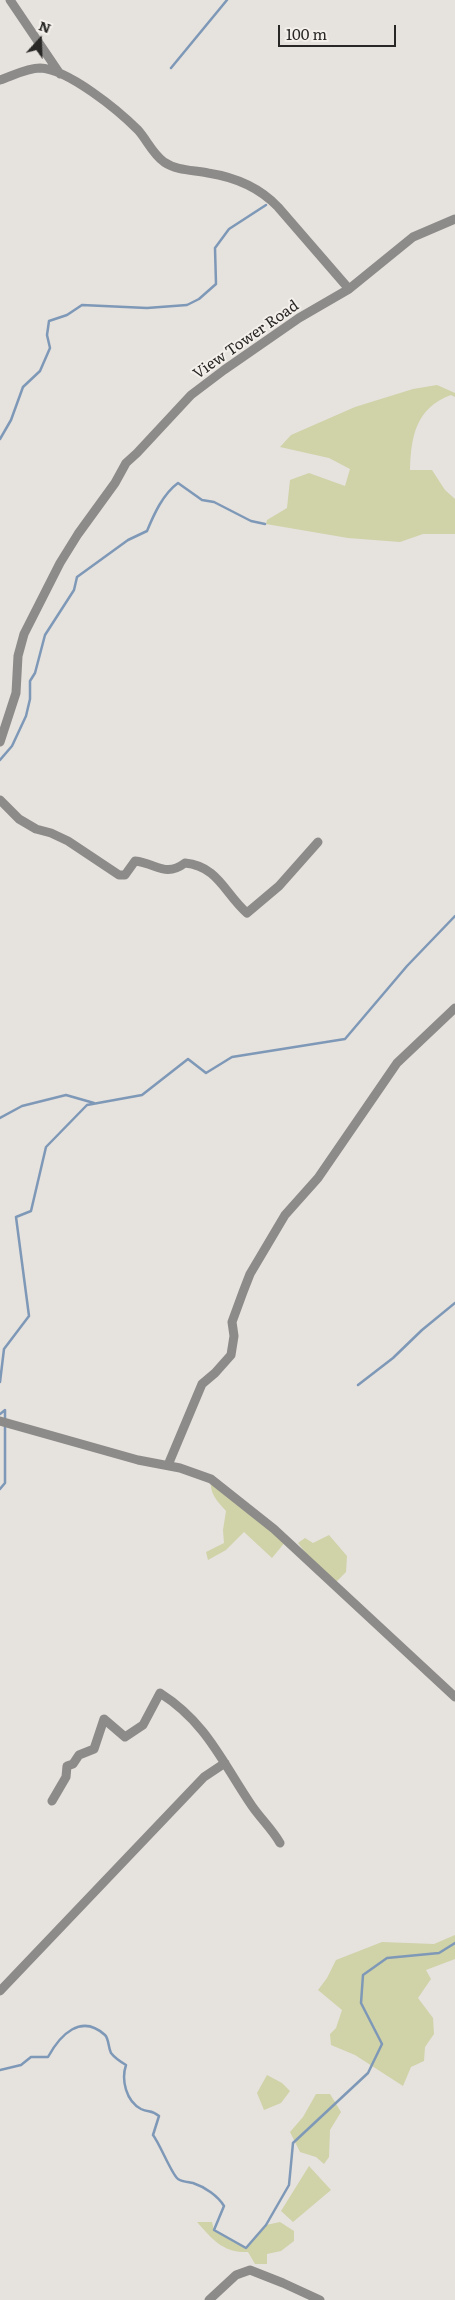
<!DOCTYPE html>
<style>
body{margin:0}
#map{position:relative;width:455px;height:2300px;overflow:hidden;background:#e6e2de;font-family:Literata,serif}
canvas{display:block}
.north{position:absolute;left:15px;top:15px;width:50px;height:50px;-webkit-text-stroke:4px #f3efeb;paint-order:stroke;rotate:20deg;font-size:14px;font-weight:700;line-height:20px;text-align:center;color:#282725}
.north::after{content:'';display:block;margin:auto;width:18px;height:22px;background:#282725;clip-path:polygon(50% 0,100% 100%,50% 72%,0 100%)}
.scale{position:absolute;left:278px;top:25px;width:118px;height:22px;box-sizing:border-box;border:2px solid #282725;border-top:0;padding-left:6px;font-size:15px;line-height:18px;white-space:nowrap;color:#282725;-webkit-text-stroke:4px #f3efeb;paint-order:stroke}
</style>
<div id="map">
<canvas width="455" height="2300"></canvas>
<div class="north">N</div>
<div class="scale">100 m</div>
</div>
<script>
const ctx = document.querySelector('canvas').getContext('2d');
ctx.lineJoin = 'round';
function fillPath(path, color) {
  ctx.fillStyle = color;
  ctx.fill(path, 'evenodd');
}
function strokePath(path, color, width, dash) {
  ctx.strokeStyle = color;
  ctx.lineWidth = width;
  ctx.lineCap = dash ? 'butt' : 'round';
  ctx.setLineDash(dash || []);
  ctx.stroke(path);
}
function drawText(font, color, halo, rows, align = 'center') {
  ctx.font = font + ' Literata,serif';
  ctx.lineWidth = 4;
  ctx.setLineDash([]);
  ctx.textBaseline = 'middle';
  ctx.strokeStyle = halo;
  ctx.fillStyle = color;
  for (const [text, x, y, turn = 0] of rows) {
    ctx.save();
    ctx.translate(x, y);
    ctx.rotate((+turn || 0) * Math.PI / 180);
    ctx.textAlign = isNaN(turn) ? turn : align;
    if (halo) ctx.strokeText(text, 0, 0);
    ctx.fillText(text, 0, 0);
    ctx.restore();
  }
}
const green = new Path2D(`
 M 437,385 L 455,393 L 455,397 L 451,395 C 416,408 411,436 410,470 L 432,470 L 445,490 L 455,499 L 455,534 L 423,534 L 400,542 L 348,538 L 266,524 L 267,520 L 287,508 L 290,480 L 309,473 L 345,486 L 350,469 L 329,458 L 280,447 L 291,435 L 355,407 L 413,389 Z
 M 211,1479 L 286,1541 L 272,1558 L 244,1532 L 226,1550 L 208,1560 L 206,1552 L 224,1543 L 223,1530 L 226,1511 C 217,1501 209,1493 211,1479 Z
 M 329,1535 L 347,1556 L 346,1572 L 336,1582 L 317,1567 L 298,1543 L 305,1538 L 313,1543 Z
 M 455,1935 L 455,1959 L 426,1970 L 431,1979 L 418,1998 L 433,2018 L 434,2034 L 425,2047 L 424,2061 L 411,2067 L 403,2086 L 355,2055 L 331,2045 L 330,2034 L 336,2028 L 342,2010 L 318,1990 L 327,1978 L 336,1960 L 382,1942 L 434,1944 Z
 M 267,2075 L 282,2083 L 290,2091 L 281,2103 L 264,2110 L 257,2093 Z
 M 316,2094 L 330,2094 L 341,2112 L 330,2130 L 329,2157 L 324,2164 L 316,2157 L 300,2152 L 290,2132 L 303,2117 Z
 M 309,2166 L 331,2190 L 293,2222 L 281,2211 Z
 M 197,2222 L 212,2222 L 214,2230 L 246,2248 L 266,2225 L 280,2222 L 294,2231 L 294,2241 L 281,2251 L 267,2254 L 267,2264 L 255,2264 L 248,2252 C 223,2253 212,2239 197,2222 Z`);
const stream = new Path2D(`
 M 171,68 L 227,0
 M 0,439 L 11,420 L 23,387 L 40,371 L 50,348 L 47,335 L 49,321 L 67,315 L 82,305 L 147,308 L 187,305 L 199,299 L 216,284 L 215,248 L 229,229 L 266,205
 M 0,760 L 12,746 L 26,716 L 30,699 L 30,681 L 35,673 L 45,635 L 74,590 L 77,577 L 128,540 L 147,531 C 154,514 163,494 178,483 L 202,500 L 214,502 L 251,521 L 265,524
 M 0,1118 L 22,1106 L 66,1095 L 94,1103
 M 0,1382 L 4,1349 L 29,1316 L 16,1217 L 31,1211 L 46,1147 L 87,1105 L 142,1095 L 188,1059 L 206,1073 L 232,1057 L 345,1039 L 407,966 L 455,916
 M 358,1385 L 393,1358 L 422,1330 L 455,1303
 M 0,1414 L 5,1410 L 5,1420
 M 0,1489 L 5,1483 L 5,1425
 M 0,2070 L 21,2065 L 31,2057 L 48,2057 C 60,2035 81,2013 105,2035 C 109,2039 108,2047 111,2053 C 114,2057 121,2062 126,2065 C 121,2080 126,2101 141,2109 C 149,2113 151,2109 159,2116 L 153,2135 C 160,2144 172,2175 178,2179 C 182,2182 189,2182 193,2183 C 205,2187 218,2196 224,2206 L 214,2230 L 246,2248 L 266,2225 L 289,2185 L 293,2143 L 368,2073 L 382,2044 L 361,2003 L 363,1975 L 387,1958 L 439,1953 L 455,1943`);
const minor = new Path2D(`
 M 10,0 L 60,74
 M 0,80 C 12,76 27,68 40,68 C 68,69 118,110 138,130 C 147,140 152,153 164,162 C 177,171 194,170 208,173 C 234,177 260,188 278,207 L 349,289
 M 0,742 L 16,693 L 18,656 L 24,634 L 60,563 L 78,534 L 115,483 L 126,463 L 137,453 L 191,395 L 224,370 L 299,318 L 349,289 L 413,237 L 455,219
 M 0,800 L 19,819 L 36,829 L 51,833 L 68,841 L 119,875 L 125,875 L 135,861 C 156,863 165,878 185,863 C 218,866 225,894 247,913 L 279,886 L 318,842
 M 0,1421 L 138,1460 L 180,1468 L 211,1479 L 274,1529 L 455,1697
 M 168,1465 L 202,1384 L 215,1373 L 231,1355 L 234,1336 L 232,1322 L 243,1292 L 250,1274 L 285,1215 L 318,1178 L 397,1063 L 455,1008
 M 52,1801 L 66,1777 L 67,1766 L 73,1764 L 79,1755 L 94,1749 L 104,1719 L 125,1737 L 143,1725 L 160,1693 C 207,1723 222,1762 252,1806 C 261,1819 272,1829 280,1843
 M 0,1991 L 204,1777 L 225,1763
 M 209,2300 L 236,2275 L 250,2270 L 283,2283 L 320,2300`);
const streetNames = [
 ["View Tower Road",246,340,-35]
];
fillPath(green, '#d0d2a8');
strokePath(stream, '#7e98b7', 2.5);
strokePath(minor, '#8c8b89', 9);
drawText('15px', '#282725', '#f3efeb', streetNames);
</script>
